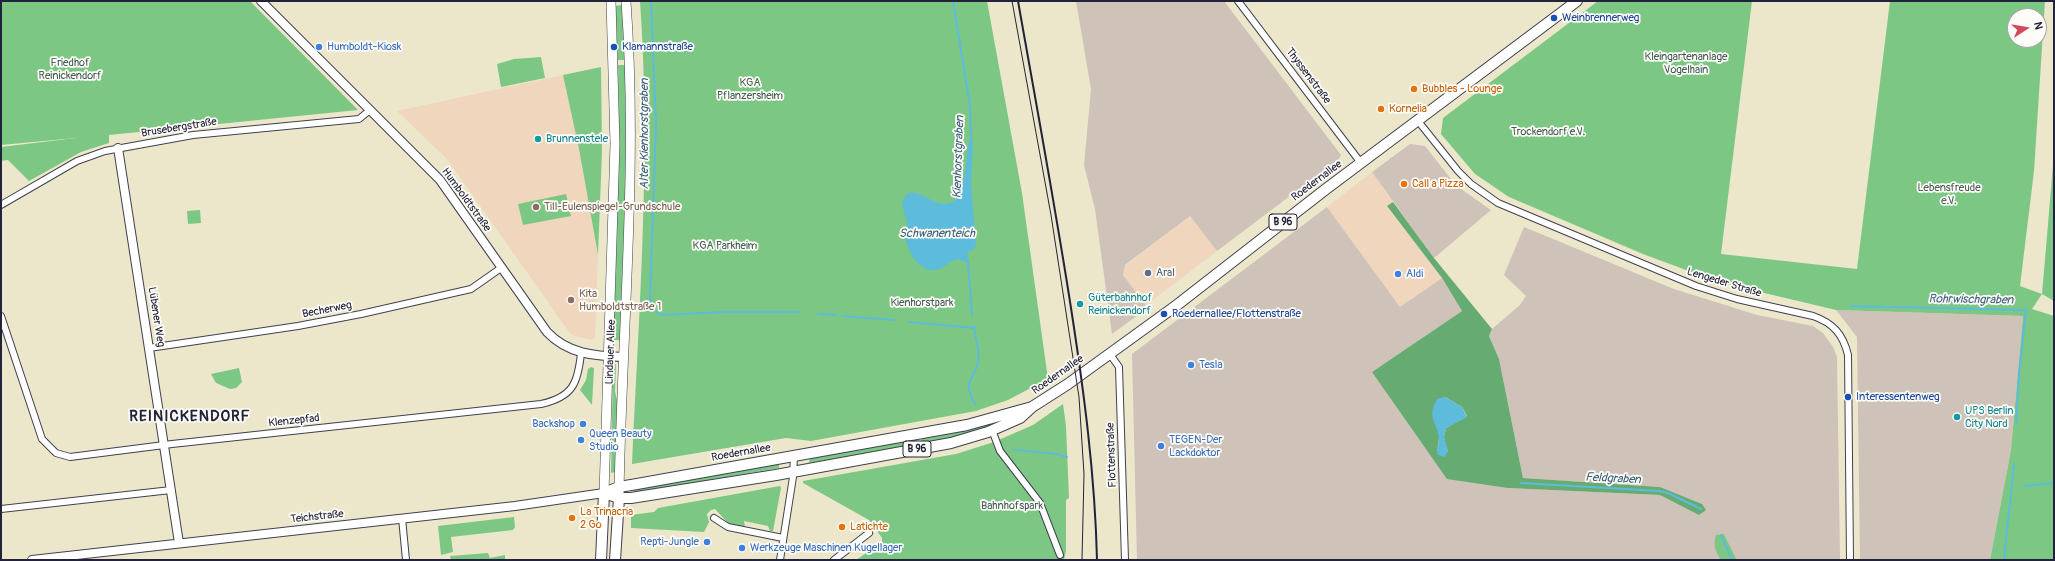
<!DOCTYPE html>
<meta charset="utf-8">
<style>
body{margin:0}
#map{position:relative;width:2055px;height:561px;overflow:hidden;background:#ece7cb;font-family:Pangolin,sans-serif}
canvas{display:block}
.frame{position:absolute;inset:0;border:2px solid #22223b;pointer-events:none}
.north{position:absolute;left:2007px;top:8px;width:40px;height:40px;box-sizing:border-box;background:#fdfcf7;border:1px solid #a5a5ac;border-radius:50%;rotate:78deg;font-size:11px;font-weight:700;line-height:16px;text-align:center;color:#22223b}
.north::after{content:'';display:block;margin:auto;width:14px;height:18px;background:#d1495b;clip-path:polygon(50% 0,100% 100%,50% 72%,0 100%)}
</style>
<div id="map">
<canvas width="2055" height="561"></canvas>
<div class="frame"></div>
<div class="north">N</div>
</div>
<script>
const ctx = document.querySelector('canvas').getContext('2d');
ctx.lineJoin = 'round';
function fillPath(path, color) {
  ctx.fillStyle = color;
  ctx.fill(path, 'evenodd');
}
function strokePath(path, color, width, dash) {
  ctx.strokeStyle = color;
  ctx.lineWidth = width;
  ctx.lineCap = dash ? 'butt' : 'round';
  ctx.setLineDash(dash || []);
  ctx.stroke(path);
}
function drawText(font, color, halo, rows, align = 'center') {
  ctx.font = font + ' Pangolin,sans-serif';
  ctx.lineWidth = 3.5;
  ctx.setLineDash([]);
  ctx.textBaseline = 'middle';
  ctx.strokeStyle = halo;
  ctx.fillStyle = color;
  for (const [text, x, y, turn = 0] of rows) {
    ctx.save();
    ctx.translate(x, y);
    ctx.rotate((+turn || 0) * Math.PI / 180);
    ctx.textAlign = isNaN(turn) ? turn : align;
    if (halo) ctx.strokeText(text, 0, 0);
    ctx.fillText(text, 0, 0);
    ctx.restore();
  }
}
const built = new Path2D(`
 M 563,75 L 579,149 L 598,256 L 595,338 L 592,340 L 574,336 L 569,332 L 447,159 L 397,111 Z
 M 1372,172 L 1393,202 L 1387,207 L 1442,278 L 1400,307 L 1327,207 Z
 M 1190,216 L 1217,251 L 1146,305 L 1123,275 L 1125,266 Z`);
const industrial = new Path2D(`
 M 1076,1 L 1224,1 L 1341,155 L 1339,159 L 1217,251 L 1190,216 L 1125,265 L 1123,275 L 1146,305 L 1137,312 L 1138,315 L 1112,334 L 1095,209 L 1084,165 L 1091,89 Z
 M 1410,144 L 1425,146 L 1451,179 L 1464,191 L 1491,210 L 1434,258 L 1372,172 Z
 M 1327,207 L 1400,307 L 1442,278 L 1462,311 L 1372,372 L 1508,488 L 1660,495 L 1700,515 L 1702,504 L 1660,487 L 1523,478 L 1499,359 L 1489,336 L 1492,329 L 1520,305 L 1526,296 L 1504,275 L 1524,227 L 1674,289 L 1757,315 L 1813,326 L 1823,333 L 1833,347 L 1837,357 L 1840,560 L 1737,560 L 1724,534 L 1716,551 L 1721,560 L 1137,560 L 1132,354 Z
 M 1836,310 L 2023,316 L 2011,450 L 1990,560 L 1860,560 L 1857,337 Z`);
const green = new Path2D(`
 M 1,1 L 250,1 L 358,110 L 109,135 L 109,143 L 81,152 L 29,181 L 8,160 L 1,161 L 1,147 L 76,138 L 1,145 Z
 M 640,1 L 987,1 L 1022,193 L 1048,379 L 1008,400 L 976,411 L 811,441 L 786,438 L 632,464 C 639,310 651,155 640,1 Z
 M 1598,1 L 1752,1 L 1721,254 L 1857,269 L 1890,1 L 2045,1 L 2034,171 L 2020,286 L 2042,294 L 2054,154 L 2054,301 L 2042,294 L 2032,309 L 2054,316 L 2054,560 L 1990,560 L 2011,450 L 2023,316 L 1836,310 L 1718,282 L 1643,254 L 1509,197 L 1475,174 L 1441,134 L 1443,118 ZM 2015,16 L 2039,16 L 2039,40 L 2015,40 Z
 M 623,5 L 626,60 L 618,60 L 615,6 Z
 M 541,57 L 545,78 L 501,87 L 497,64 L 514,59 Z
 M 618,65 L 626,65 L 627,148 L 620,340 L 612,340 L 619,147 Z
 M 601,67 L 602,151 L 598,255 L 579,149 L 563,75 Z
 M 566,194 L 571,216 L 523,225 L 518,204 Z
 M 200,210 L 201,223 L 188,224 L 187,211 Z
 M 613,363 L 616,364 L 615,391 L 618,404 L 615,472 L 611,473 Z
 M 591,367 L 594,368 L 592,405 L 580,390 L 586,380 L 588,369 Z
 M 239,368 L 242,382 L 236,388 L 230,389 L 216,383 L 211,374 Z
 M 1063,404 L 1066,426 L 1069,498 L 1066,500 L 1066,551 L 1064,560 L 856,560 L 882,542 L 882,538 L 869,520 L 803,483 L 803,481 L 956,454 L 994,442 L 1033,425 Z
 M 995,422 L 996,423 C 972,434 948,439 922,443 L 921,438 Z
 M 917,439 L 918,444 L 809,463 L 810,457 Z
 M 779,463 L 779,468 L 634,493 L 634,489 Z
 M 780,486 L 781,488 L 773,531 L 770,531 L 768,526 L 744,521 L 745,527 L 729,524 L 715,509 L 711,510 L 707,514 L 709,522 L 704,532 L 631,528 L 631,515 L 654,512 L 658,508 Z
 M 514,517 L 515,527 L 513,530 L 451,537 L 453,552 L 441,555 L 438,526 Z
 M 1724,534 L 1737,560 L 1721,560 C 1715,551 1713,546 1716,535 Z
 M 488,553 L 490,558 L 505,555 L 505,560 L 451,560 L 450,556 Z`);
const forest = new Path2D(`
 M 1393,202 L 1434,258 L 1492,329 L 1489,336 L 1499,359 L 1523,478 L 1660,487 L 1702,504 L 1706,510 L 1699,515 L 1660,495 L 1508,488 L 1447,479 L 1372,372 L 1462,311 L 1442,278 L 1387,206 ZM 1445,397 L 1462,407 L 1467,416 L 1446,428 L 1444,437 L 1448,452 L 1437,451 Z`);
const water = new Path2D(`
 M 969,141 L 973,141 L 971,184 L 976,245 L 972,251 L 967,252 L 969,263 L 958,259 C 948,261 942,272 930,270 C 918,268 909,253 906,241 C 905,235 908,229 907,223 C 906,215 899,204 905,196 C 917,182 938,215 955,200 C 966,191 966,155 969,141 Z
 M 1445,397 L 1462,407 L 1467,417 L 1446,428 L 1444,437 L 1448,452 L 1444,457 L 1438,455 C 1436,449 1439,446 1439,439 C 1438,422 1426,419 1437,399 Z`);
const stream = new Path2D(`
 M 651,1 L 656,124 L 650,297 L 652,309 L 661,315 L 724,312 L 799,312
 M 953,1 L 970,106 L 971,142
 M 968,262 L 972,315
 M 1851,306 L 2026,310 L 2019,374 L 2016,424
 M 818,314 L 836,315
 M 842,316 L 894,320
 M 909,322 L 974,328
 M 974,326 C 975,337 980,350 978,361 C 975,381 960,381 976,405
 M 1015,450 L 1056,454 L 1067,457
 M 1521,483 L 1659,491 L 1668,493 L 1701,509
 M 2024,486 L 2054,483
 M 1721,535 L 1732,560
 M 2004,560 L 2014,464`);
const minor = new Path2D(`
 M 1238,1 L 1361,163
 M 1418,121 L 1458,171 L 1471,184 L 1498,203 L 1696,286 L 1737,299 L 1813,316 C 1833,323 1843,334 1848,355 L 1850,560
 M 1,205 L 77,161 L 105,151 L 193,135 L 359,119 L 370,110
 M 1,316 L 42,439 L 56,453 L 70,457 L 172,444 L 541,404 C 573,397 578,383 581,353
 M 149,348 L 298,326 L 361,314 L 471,289 L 501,268
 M 1109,353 L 1119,367 L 1125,560
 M 992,430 L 1000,451 L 1040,503 L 1060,555
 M 1,509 L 171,490
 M 402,518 L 406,560
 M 714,518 L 728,527 L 783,538
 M 780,560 L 793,477 L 794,456
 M 834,560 L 869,533`);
const tertiary = new Path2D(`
 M 261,1 L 440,180 L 547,332 C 568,354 594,356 623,357
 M 118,148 L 179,543
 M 32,560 L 515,506 L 604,493`);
const secondary = new Path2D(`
 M 604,493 L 615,144 L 611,1
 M 619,493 C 622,329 638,165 626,1`);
const primary = new Path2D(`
 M 604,493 L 619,498 L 631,498 L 776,475 L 951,443 L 988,432 L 1020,418 L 1032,407 L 1068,384 L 1177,305 L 1326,189 L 1577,1
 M 604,493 L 619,487 L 637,484 L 967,425 L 1032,407
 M 601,560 L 604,493
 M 615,560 L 619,498`);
const tram = new Path2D(`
 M 1012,1 L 1051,215 L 1079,397 L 1084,474 L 1082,560`);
const rail = new Path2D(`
 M 1018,1 C 1036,103 1055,205 1071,308 C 1084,392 1095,475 1097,560`);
const markers = [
 [1554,18,4,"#1a4fb4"],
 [319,47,4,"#3f7fe0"],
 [614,47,4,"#1a4fb4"],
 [1414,89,4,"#e8710a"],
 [1381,109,4,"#e8710a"],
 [538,139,4,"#0f9aa8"],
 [1404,184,4,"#e8710a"],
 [536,207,4,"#8d6e63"],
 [1148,273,4,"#5c6f8a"],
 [1398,274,4,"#3f7fe0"],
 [571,300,4,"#8d6e63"],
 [1080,304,4,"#0f9aa8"],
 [1164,314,4,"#1a4fb4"],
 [1191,365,4,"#3f7fe0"],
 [1848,397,4,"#1a4fb4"],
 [1957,417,4,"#0f9aa8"],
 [583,424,4,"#3f7fe0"],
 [581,440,4,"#3f7fe0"],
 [1161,446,4,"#3f7fe0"],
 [572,518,4,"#e8710a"],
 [842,527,4,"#e8710a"],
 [707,542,4,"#3f7fe0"],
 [742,548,4,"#3f7fe0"]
];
const shields = [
 [1283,222,28],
 [917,449,28]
];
const shieldNames = [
 ["B 96",1283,222],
 ["B 96",917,449]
];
const transitNames = [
 ["Weinbrennerweg",1562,18],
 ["Klamannstraße",622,47],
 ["Roedernallee/Flottenstraße",1172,314],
 ["Interessentenweg",1856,397]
];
const shopNames = [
 ["Humboldt-Kiosk",327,47],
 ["Aldi",1406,274],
 ["Tesla",1199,365],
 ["Backshop",575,424,"right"],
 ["Queen Beauty",589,434],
 ["Studio",589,447],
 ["TEGEN-Der",1169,440],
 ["Lackdoktor",1169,453],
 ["Repti-Jungle",699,542,"right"],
 ["Werkzeuge Maschinen Kugellager",750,548]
];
const parkNames = [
 ["Kleingartenanlage",1686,57],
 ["Vogelhain",1686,70],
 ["Friedhof",70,63],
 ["Reinickendorf",70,76],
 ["KGA",750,83],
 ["Pflanzersheim",750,96],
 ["Trockendorf e.V.",1548,132],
 ["Lebensfreude",1949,188],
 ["e.V.",1949,201],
 ["KGA Parkheim",725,246],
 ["Kienhorstpark",922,303],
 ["Bahnhofspark",1012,506]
];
const streetNames = [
 ["Thyssenstraße",1308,76,53],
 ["Brusebergstraße",179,128,-9],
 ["Roedernallee",1317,181,-37],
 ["Humboldtstraße",466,200,54],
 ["Lengeder Straße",1724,283,17],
 ["Becherweg",327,310,-11],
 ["Lübener Weg",156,317,81],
 ["Lindauer Allee",611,352,-88],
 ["Roedernallee",1058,375,-35],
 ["Klenzepfad",294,421,-6],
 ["Roedernallee",741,453,-10],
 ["Flottenstraße",1112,455,-92],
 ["Teichstraße",317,517,-6]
];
const foodNames = [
 ["Bubbles - Lounge",1422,89],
 ["Kornelia",1389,109],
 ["Call a Pizza",1412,184],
 ["La Trinacria",580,512],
 ["2 Go",580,525],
 ["Latichte",850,527]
];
const cultureNames = [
 ["Brunnenstele",546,139],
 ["Güterbahnhof",1088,298],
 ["Reinickendorf",1088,311],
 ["UPS Berlin",1965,411],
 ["City Nord",1965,424]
];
const educationNames = [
 ["Till-Eulenspiegel-Grundschule",544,207],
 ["Kita",579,294],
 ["Humboldtstraße 1",579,307]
];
const serviceNames = [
 ["Aral",1156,273]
];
const waterNames = [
 ["Alter Kienhorstgraben",645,134,-90],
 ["Kienhorstgraben",959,157,-88],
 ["Schwanenteich",937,234],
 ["Rohrwischgraben",1971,300,1],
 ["Feldgraben",1613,479,3]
];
const districtNames = [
 ["REINICKENDORF",190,417]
];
fillPath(built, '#f0d6bc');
fillPath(industrial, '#cec2b9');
fillPath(green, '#7dc784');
fillPath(forest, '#66ac72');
fillPath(water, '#5dbbdb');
strokePath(stream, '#5dbbdb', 2);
strokePath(minor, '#404051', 8);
strokePath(tertiary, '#404051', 10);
strokePath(secondary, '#404051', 10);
strokePath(primary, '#404051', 12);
strokePath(minor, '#fff', 6);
strokePath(tertiary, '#fff', 8);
strokePath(secondary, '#fff', 9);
strokePath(primary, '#fff', 10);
strokePath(tram, '#22223b', 1);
strokePath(rail, '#22223b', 2);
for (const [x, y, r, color] of markers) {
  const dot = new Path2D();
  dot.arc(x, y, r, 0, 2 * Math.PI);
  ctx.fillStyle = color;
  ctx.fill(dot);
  strokePath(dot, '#fdfcf7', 1.5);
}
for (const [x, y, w] of shields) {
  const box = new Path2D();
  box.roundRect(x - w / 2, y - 8, w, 16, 3);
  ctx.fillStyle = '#fdfcf7';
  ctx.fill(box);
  strokePath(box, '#22223b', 1);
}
drawText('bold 10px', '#22223b', null, shieldNames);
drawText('11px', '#164399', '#fdfcf7', transitNames, 'left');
drawText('11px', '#366cbe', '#fdfcf7', shopNames, 'left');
drawText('11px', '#425c55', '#fdfcf7', parkNames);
drawText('11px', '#22223b', '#fdfcf7', streetNames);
drawText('11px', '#c56008', '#fdfcf7', foodNames, 'left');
drawText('11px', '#0d838f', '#fdfcf7', cultureNames, 'left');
drawText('11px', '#785e54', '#fdfcf7', educationNames, 'left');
drawText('11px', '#4e5e75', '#fdfcf7', serviceNames, 'left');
drawText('italic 12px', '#3a5f7b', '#fdfcf7', waterNames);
ctx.letterSpacing = '1px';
drawText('bold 15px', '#22223b', '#fdfcf7', districtNames);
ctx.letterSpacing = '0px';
</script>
